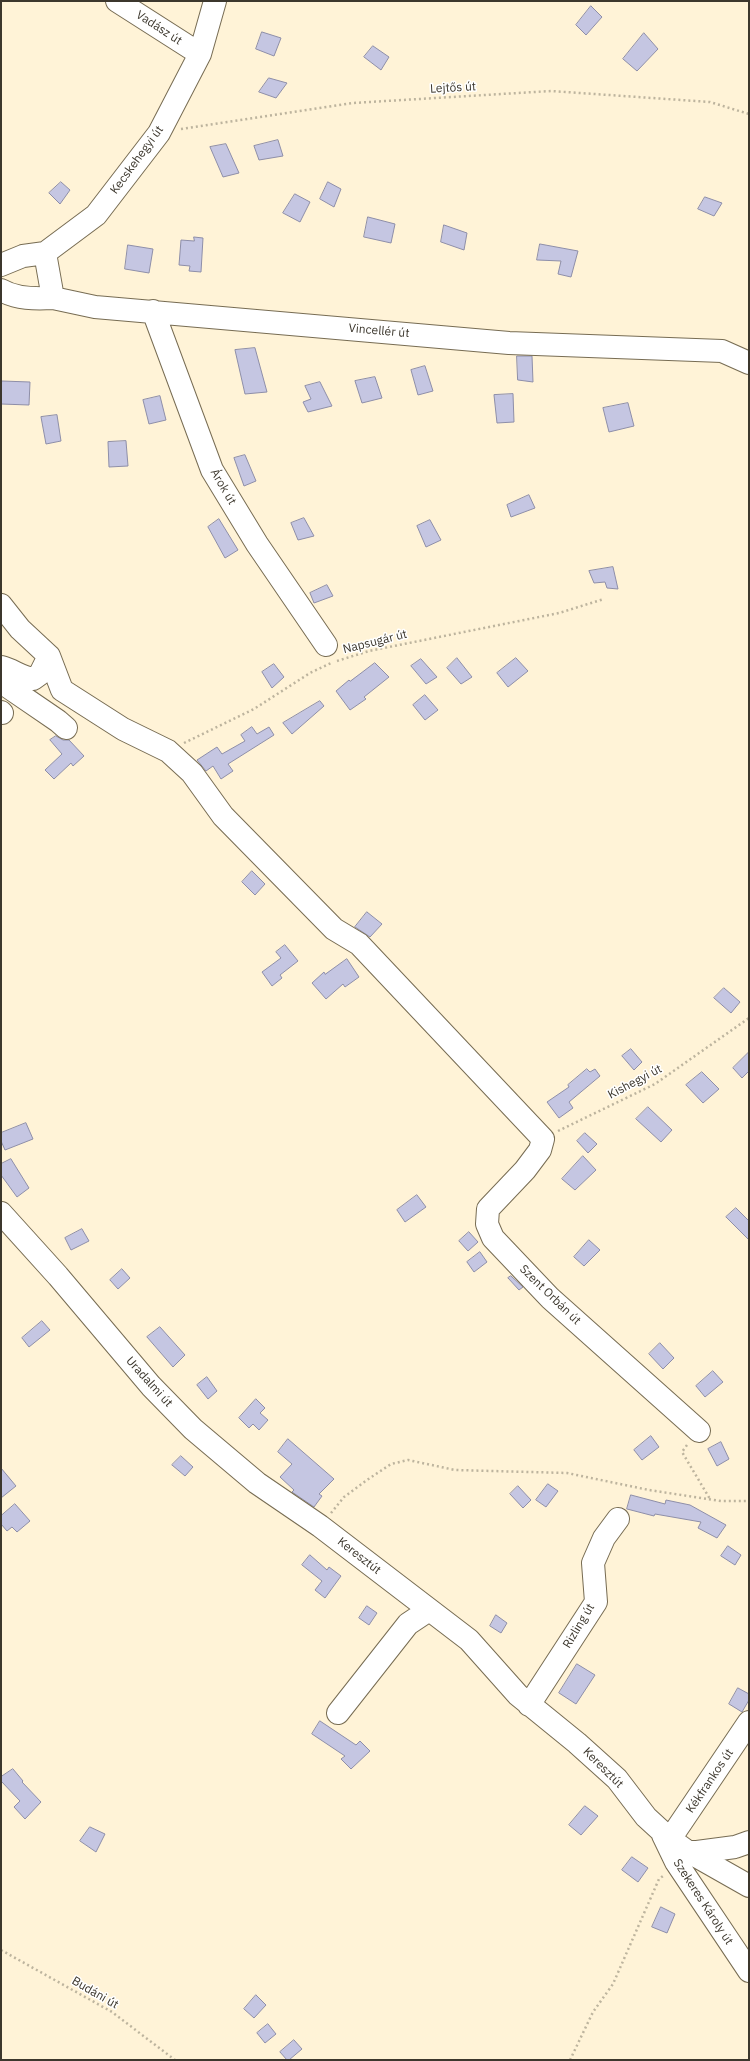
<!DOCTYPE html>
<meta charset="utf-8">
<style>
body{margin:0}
#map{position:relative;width:750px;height:2061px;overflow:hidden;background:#fff3d7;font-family:"IBM Plex Sans",sans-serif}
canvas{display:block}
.frame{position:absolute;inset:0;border:2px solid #3c372d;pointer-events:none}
</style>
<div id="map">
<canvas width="750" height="2061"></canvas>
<div class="frame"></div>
</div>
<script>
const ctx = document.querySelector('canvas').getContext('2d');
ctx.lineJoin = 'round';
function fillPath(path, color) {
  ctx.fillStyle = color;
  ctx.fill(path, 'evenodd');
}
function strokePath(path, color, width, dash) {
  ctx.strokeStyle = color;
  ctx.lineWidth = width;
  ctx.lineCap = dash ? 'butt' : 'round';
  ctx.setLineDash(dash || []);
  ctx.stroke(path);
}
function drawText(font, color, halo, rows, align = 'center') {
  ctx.font = font + ' "IBM Plex Sans",sans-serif';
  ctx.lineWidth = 3;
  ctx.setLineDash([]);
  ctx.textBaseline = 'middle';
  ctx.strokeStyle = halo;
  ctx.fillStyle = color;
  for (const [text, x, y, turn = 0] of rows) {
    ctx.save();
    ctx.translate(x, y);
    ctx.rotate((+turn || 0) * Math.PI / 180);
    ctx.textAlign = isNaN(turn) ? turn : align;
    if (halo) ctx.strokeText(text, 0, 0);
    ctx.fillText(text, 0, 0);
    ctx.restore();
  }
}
const building = new Path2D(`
 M 591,6 L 602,17 L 586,35 L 576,25 Z
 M 262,32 L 281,38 L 274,56 L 256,49 Z
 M 644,33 L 658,49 L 637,71 L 623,59 Z
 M 373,46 L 389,57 L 381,70 L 364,57 Z
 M 269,78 L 287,83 L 276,98 L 259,92 Z
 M 278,140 L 283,156 L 259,160 L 254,146 Z
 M 226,144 L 239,173 L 223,177 L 210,147 Z
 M 61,182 L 70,190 L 60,204 L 49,193 Z
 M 328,182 L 341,189 L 334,207 L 320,199 Z
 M 295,194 L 310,202 L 300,222 L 283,213 Z
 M 705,197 L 722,203 L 714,216 L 698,209 Z
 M 368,217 L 395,224 L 391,243 L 364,237 Z
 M 444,225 L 467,233 L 464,250 L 441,242 Z
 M 194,237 L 203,238 L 201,272 L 189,271 L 190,266 L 179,265 L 181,240 L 194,241 Z
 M 540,244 L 578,251 L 571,277 L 558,274 L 561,261 L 537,260 Z
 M 128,245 L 153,249 L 149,273 L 125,269 Z
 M 255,348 L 267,392 L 245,394 L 235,350 Z
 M 517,356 L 532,356 L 533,382 L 518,380 Z
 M 425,366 L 433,391 L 418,395 L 411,370 Z
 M 375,377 L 382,398 L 362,403 L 355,381 Z
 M 2,381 L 30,382 L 29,405 L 1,404 Z
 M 320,382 L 332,406 L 308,412 L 303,402 L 311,399 L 305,386 Z
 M 513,394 L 514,422 L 497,423 L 494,395 Z
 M 160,396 L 166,420 L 149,424 L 143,400 Z
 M 628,403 L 634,426 L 609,432 L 603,408 Z
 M 57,415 L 61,441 L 46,444 L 41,417 Z
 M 126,441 L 128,466 L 109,467 L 108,442 Z
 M 245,455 L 256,481 L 244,486 L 234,458 Z
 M 529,495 L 535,508 L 511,517 L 507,505 Z
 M 304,518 L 314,536 L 298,540 L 291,523 Z
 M 219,519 L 238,550 L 225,558 L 208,527 Z
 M 430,520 L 441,540 L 426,547 L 417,526 Z
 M 613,567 L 618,589 L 607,588 L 605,582 L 594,583 L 589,571 Z
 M 327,585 L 333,596 L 314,603 L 310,593 Z
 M 457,658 L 472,677 L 461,684 L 447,668 Z
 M 516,658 L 528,671 L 508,687 L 497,673 Z
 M 421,659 L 437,677 L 426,684 L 411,666 Z
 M 375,663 L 389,677 L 364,697 L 366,699 L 350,710 L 336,691 L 349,680 L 350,681 Z
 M 274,664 L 284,677 L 272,688 L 262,672 Z
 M 425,695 L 438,710 L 425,720 L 413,705 Z
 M 320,701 L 324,706 L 292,734 L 283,723 Z
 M 252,727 L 257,734 L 269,727 L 274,735 L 228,764 L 233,771 L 221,779 L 213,766 L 206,771 L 197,760 L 217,747 L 222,754 L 245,741 L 241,735 Z
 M 56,736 L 63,740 L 69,740 L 84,756 L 73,766 L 71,763 L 54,779 L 45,770 L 62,754 L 50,740 Z
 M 252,871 L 265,884 L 255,895 L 242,882 Z
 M 367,912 L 382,924 L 370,937 L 355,927 Z
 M 285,945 L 298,961 L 280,975 L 282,978 L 272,986 L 262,972 L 281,958 L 276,952 Z
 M 347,959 L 359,977 L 345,987 L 343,984 L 326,999 L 312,983 L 324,972 L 325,974 Z
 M 724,988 L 740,1002 L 731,1013 L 714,998 Z
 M 631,1049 L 642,1062 L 634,1070 L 622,1056 Z
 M 749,1052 L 749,1071 L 742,1078 L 733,1068 Z
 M 587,1069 L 590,1072 L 595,1069 L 600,1076 L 569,1102 L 573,1108 L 559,1118 L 547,1102 L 569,1087 L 568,1085 Z
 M 702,1072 L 719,1089 L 703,1103 L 686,1085 Z
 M 648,1107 L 672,1130 L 661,1142 L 636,1119 Z
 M 26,1123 L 33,1139 L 5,1150 L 1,1141 L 1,1133 Z
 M 585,1133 L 597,1144 L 588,1153 L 577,1141 Z
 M 583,1156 L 596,1170 L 575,1190 L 562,1179 Z
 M 11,1159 L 29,1188 L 17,1197 L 1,1175 L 1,1164 Z
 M 417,1195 L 426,1207 L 405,1222 L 397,1210 Z
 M 736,1208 L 749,1221 L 749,1240 L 726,1217 Z
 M 82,1229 L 89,1241 L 71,1250 L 65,1238 Z
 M 469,1232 L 478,1242 L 468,1251 L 459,1241 Z
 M 589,1240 L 600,1250 L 584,1266 L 574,1257 Z
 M 480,1252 L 487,1262 L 474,1272 L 467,1262 Z
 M 122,1269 L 130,1278 L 118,1289 L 110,1280 Z
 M 511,1276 L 523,1287 L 519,1290 L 508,1278 Z
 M 42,1321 L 50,1330 L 29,1347 L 22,1338 Z
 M 160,1327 L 185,1355 L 173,1367 L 147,1337 Z
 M 660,1343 L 674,1358 L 663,1369 L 649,1354 Z
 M 713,1371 L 723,1382 L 705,1397 L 696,1386 Z
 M 207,1377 L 217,1391 L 208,1399 L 197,1385 Z
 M 256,1399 L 265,1408 L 260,1413 L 268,1420 L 259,1430 L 253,1424 L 249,1428 L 239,1418 Z
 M 651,1436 L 659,1447 L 642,1460 L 634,1450 Z
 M 288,1439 L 334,1479 L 319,1494 L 322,1496 L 314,1507 L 292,1492 L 294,1490 L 280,1477 L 292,1464 L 278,1452 Z
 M 721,1442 L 729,1459 L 717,1466 L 708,1449 Z
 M 181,1456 L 193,1467 L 185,1476 L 172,1465 Z
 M 1,1468 L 16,1486 L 1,1498 Z
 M 548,1484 L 558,1491 L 546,1507 L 536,1500 Z
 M 518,1486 L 531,1500 L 523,1508 L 510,1494 Z
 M 631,1495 L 665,1504 L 666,1500 L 690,1505 L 726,1525 L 717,1538 L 698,1528 L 701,1522 L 655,1514 L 654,1516 L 627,1509 Z
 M 15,1504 L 30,1521 L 17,1532 L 12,1527 L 7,1531 L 1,1524 L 1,1516 Z
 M 728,1546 L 741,1555 L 735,1565 L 721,1556 Z
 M 310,1555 L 327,1570 L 329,1567 L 341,1576 L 325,1598 L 315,1590 L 322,1581 L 302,1565 Z
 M 367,1606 L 377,1613 L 369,1625 L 359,1618 Z
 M 496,1615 L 507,1623 L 501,1633 L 490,1626 Z
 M 577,1664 L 595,1675 L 576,1704 L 559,1693 Z
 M 738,1688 L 749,1694 L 749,1700 L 742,1712 L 729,1704 Z
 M 320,1721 L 356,1745 L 360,1741 L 370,1751 L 351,1769 L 341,1759 L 345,1756 L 312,1734 Z
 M 13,1769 L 23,1781 L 22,1782 L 41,1802 L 25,1819 L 14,1807 L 20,1801 L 1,1781 L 1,1777 Z
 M 585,1806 L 598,1816 L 581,1835 L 569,1825 Z
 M 90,1827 L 105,1834 L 96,1852 L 80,1841 Z
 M 632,1857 L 648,1868 L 638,1882 L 622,1870 Z
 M 661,1907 L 675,1914 L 667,1933 L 652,1927 Z
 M 256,1995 L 266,2005 L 254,2018 L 244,2009 Z
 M 268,2024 L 276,2034 L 265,2043 L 257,2033 Z
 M 294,2040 L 302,2049 L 289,2060 L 287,2060 L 280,2052 Z`);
const path = new Path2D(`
 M 181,129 L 353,103 L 551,91 L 710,102 L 749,114
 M 337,661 L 369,651 L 559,613 L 604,599
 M 184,743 L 254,709 L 310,673 L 331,663
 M 558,1131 L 655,1084 L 749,1018
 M 687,1445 L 682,1452 L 710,1499
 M 331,1513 L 344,1497 L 367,1480 L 391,1464 L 408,1460 L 455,1470 L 567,1473 L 649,1490 L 721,1501 L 749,1501
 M 1,1950 L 112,2012 L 175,2060
 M 570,2060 L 593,2012 L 613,1984 L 659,1879 L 663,1876`);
const minor = new Path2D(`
 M 117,1 L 200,54
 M 45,253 L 53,298 L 95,307 L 509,343 L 722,351 L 749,363
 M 1,265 L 23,256 L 45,253 L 96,215 L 159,133 L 200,54 L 215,1
 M 1,290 C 16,299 36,299 53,298
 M 153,311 L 212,470 L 257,544 L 326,645
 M 1,605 L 20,629 L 49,656 L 62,690 L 123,729 L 168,751 L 192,773 L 223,816 L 334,929 L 359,944 L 543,1139 L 540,1150 L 525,1170 L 488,1209 L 487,1224 L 493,1238 L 550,1298 L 699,1431
 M 1,667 C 13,670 21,677 33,679 L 40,674 L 49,656
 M 1,682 L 58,721 L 66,728
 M 1,712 L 2,713
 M 1,1213 L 58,1276 L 151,1386 L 193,1429 L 257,1483 L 320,1526 L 469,1640 L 518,1695 L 577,1743 L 617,1779 L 646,1817 L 670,1839 L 688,1852 L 697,1852 L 735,1847 L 749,1842
 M 529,1705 L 596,1602 L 593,1563 L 604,1538 L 618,1519
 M 338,1713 L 408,1624 L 429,1610
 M 663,1835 L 676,1862 L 749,1971
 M 670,1839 L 749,1722
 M 689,1852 L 749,1886`);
const streetNames = [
 ["Vadász út",159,28,33],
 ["Lejtős út",453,88,-3],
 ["Kecskehegyi út",137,160,-54],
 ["Vincellér út",379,331,5],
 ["Árok út",223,487,60],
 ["Napsugár út",375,642,-14],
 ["Kishegyi út",635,1082,-28],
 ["Szent Orbán út",550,1295,44],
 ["Uradalmi út",149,1382,48],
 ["Keresztút",359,1556,38],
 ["Rizling út",579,1626,-59],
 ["Keresztút",603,1768,45],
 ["Kékfrankos út",710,1781,-56],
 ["Szekeres Károly út",703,1902,57],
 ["Budáni út",95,1993,30]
];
fillPath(building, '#c5c6e2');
strokePath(building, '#8e8ea8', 1);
strokePath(minor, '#776c53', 24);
strokePath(path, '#bdb49e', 2.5, [2, 3]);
strokePath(minor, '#fff', 22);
drawText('12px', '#3c372d', '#fff', streetNames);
</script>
